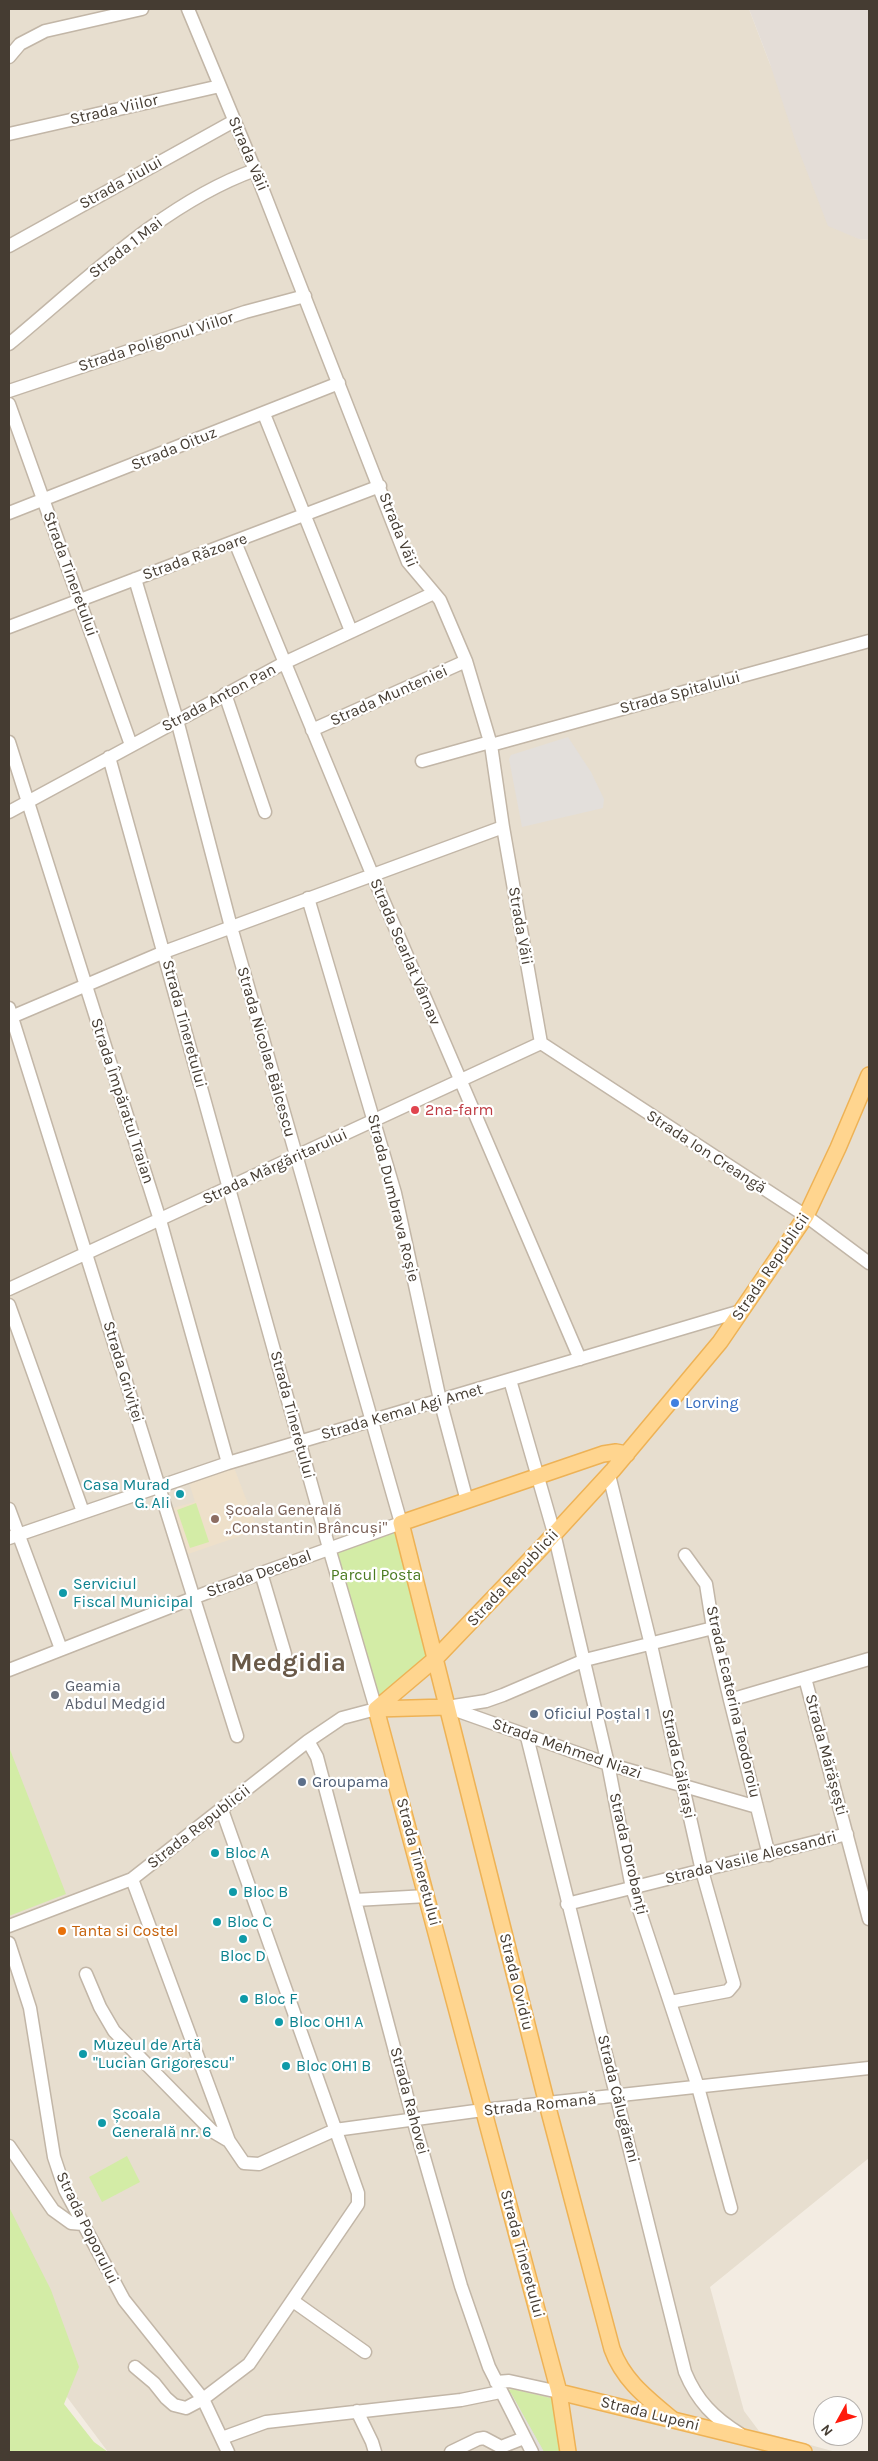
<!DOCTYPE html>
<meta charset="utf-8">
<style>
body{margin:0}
#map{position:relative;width:878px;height:2461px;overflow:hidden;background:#f3ece2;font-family:Karla,sans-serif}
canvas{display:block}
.frame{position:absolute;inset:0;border:10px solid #453c32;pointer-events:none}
.north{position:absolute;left:813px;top:2396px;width:50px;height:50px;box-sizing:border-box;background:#fff;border:1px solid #b5b1ad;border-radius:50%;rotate:231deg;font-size:14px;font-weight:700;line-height:20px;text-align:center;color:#453c32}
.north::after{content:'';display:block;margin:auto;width:18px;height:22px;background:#ff1b0d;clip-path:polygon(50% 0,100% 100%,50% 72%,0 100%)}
</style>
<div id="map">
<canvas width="878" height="2461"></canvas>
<div class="frame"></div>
<div class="north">N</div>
</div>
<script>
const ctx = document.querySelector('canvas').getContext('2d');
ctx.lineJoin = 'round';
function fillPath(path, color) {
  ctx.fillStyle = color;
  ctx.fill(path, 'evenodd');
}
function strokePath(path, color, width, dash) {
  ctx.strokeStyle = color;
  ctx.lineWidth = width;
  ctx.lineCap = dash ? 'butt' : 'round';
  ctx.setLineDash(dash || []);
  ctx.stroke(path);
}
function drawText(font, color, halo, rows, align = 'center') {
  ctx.font = font + ' Karla,sans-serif';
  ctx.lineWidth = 4.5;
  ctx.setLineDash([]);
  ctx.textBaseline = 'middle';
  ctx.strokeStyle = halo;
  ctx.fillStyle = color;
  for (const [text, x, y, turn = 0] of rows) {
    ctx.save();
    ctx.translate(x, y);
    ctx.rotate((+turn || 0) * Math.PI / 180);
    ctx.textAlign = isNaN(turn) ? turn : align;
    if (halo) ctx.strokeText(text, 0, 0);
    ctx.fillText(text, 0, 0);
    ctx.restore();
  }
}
const residential = new Path2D(`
 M 9,9 L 749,9 L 770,64 L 859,239 L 869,240 L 869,2158 L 710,2287 L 744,2411 L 759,2431 L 836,2452 L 108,2452 L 58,2385 L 9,2296 Z`);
const industrial = new Path2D(`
 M 749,9 L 869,9 L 869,240 L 859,239 L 828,226 L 797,146 L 770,64 Z`);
const education = new Path2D(`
 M 233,1465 L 258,1530 L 188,1554 L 173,1508 L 195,1502 L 188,1479 Z`);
const green = new Path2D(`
 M 196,1503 L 209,1542 L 190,1548 L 177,1510 Z
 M 401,1523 L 435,1659 L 376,1708 L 329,1548 Z
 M 9,1747 L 66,1894 L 9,1916 Z
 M 127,2156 L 140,2182 L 102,2202 L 89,2177 Z
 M 9,2207 L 51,2290 L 79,2367 L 64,2404 L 94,2442 L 108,2452 L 9,2452 Z
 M 512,2389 L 555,2399 L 564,2452 L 544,2452 L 511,2394 L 506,2396 L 509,2390 Z`);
const parking = new Path2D(`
 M 568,737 L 591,772 L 604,799 L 603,808 L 522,827 L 509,759 L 511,755 Z
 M 511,2393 L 544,2452 L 537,2452 L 506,2396 Z`);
const minor = new Path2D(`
 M 188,9 L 255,170 L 408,562 L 440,600 L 466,661 L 491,745 L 503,827 L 541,1043
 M 9,57 L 20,44 L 45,31 L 142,9
 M 9,134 L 220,86
 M 9,246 L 234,121
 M 9,344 C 84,282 163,203 255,170
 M 9,391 L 245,312 L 305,296
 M 9,404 L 131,745
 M 264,414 L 351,631
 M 9,513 L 339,383
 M 235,542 L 372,874 L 580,1359
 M 9,627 L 380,486
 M 225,694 L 265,812
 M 312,730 L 466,661
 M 9,742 L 160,1220 L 228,1463
 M 491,745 L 869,641
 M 422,761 L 490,742
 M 9,812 L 284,663 L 434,593
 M 308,898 L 395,1193 L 440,1400 L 467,1501
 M 9,1008 L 237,1736
 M 9,1018 L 164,952 L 503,827
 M 541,1043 L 806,1216 L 869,1263
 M 9,1289 L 541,1043
 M 9,1305 L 83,1512
 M 510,1380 L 554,1533 L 608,1764 L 632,1888 L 698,2087 L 731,2208
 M 609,1475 L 651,1645 L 702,1871 L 734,1984 L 728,1991 L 670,2002
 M 9,1509 L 61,1649
 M 9,1538 L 228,1463 L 741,1311
 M 685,1555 L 706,1584 L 713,1628 L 730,1700 L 769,1855
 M 261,1573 L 285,1654
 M 9,1670 L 206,1593 L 401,1523 L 231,927 L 177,720 L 135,579
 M 805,1678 L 869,1919
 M 730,1700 L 869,1659
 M 447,1707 L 608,1764 L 757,1807
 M 447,1707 L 486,1701 L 503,1695 L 585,1660 L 713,1628
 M 527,1737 L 685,2372 C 697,2401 714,2418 740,2434
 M 308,1741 L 317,1757 L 413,2119 L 461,2286 L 489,2367 L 532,2452
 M 132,1879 L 229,2141 L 244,2163 L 259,2164 L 335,2130 L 483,2110 L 869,2068
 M 355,1900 L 427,1896
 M 567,1904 L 847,1834
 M 9,1926 L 132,1879 L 308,1741 L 342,1718 L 376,1709 L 329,1548 L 109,757
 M 9,1943 L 30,2008 L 54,2157 L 65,2190 L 124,2300 L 203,2399 L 228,2452
 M 86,1974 L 100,2007 L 114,2031 L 212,2131 L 229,2141
 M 9,2146 L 53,2210 L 71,2223 L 83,2224
 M 293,2301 L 365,2352
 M 135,2367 L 154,2383 L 166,2398 L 174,2405 L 186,2408 L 203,2399 L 249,2364 L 358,2204 L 358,2193 L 222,1810
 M 496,2382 L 509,2381 L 559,2392
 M 357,2411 L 372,2442 L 375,2452
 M 222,2438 L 266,2422 L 461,2400 L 500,2392
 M 451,2452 L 478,2439 L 484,2438 L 501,2447 L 524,2438`);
const major = new Path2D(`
 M 627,1454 L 616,1452 L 603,1454 L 401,1523 L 547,2104 L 612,2349 C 623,2380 647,2398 672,2419
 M 376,1709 L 435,1659 L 545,1544 L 613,1470 L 720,1342 L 806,1216 L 838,1148 L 869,1075
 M 376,1709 L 559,2392 L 568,2452
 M 376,1709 L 447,1707
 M 559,2392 L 804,2452`);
const markers = [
 [415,1110,5,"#e0444e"],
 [675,1403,5,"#3f7fe0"],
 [180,1494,5,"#0f9aa8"],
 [215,1519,5,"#8d6e63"],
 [63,1593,5,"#0f9aa8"],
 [55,1695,5,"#6b7280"],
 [534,1714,5,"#5c6f8a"],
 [302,1782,5,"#5c6f8a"],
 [215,1853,5,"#0f9aa8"],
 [233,1892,5,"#0f9aa8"],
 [217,1922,5,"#0f9aa8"],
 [62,1931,5,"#e8710a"],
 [243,1939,5,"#0f9aa8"],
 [244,1999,5,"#0f9aa8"],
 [279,2022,5,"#0f9aa8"],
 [83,2054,5,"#0f9aa8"],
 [286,2066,5,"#0f9aa8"],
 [102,2123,5,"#0f9aa8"]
];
const streetNames = [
 ["Strada Viilor",114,110,-13],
 ["Strada Văii",248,154,67],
 ["Strada Jiului",121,183,-29],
 ["Strada 1 Mai",126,248,-38],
 ["Strada Poligonul Viilor",156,342,-18],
 ["Strada Oituz",174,449,-22],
 ["Strada Văii",398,530,68],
 ["Strada Răzoare",195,557,-20],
 ["Strada Tineretului",70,574,70],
 ["Strada Spitalului",680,693,-15],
 ["Strada Munteniei",389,696,-24],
 ["Strada Anton Pan",219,698,-28],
 ["Strada Văii",520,926,80],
 ["Strada Scarlat Vârnav",405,952,67],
 ["Strada Tineretului",184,1024,75],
 ["Strada Nicolae Bălcescu",266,1052,74],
 ["Strada Împăratul Traian",122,1101,72],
 ["Strada Ion Creangă",706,1152,33],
 ["Strada Mărgăritarului",275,1167,-25],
 ["Strada Dumbrava Roșie",393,1198,76],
 ["Strada Republicii",771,1267,-56],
 ["Strada Griviței",123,1372,73],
 ["Strada Kemal Agi Amet",402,1412,-16],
 ["Strada Tineretului",292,1415,75],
 ["Strada Decebal",259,1574,-20],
 ["Strada Republicii",513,1578,-47],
 ["Strada Ecaterina Teodoroiu",733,1702,77],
 ["Strada Mehmed Niazi",567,1749,19],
 ["Strada Mărășești",826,1755,75],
 ["Strada Călărași",678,1764,78],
 ["Strada Republicii",199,1827,-38],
 ["Strada Dorobanți",628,1854,77],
 ["Strada Vasile Alecsandri",751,1858,-14],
 ["Strada Tineretului",418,1862,75],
 ["Strada Ovidiu",516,1982,76],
 ["Strada Călugăreni",618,2099,76],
 ["Strada Rahovei",409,2101,75],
 ["Strada Romană",540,2105,-6],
 ["Strada Poporului",87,2228,64],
 ["Strada Tineretului",522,2254,75],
 ["Strada Lupeni",650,2414,14]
];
const healthNames = [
 ["2na-farm",425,1110]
];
const shopNames = [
 ["Lorving",685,1403]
];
const cultureNames = [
 ["Casa Murad",170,1485,"right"],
 ["G. Ali",170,1503,"right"],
 ["Serviciul",73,1584],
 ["Fiscal Municipal",73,1602],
 ["Bloc A",225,1853],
 ["Bloc B",243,1892],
 ["Bloc C",227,1922],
 ["Bloc D",243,1956,"center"],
 ["Bloc F",254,1999],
 ["Bloc OH1 A",289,2022],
 ["Muzeul de Artă",93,2045],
 ["\"Lucian Grigorescu\"",93,2063],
 ["Bloc OH1 B",296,2066],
 ["Școala",112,2114],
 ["Generală nr. 6",112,2132]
];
const educationNames = [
 ["Școala Generală",225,1510],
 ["„Constantin Brâncuși\"",225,1528]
];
const parkNames = [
 ["Parcul Posta",376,1575]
];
const worshipNames = [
 ["Geamia",65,1686],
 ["Abdul Medgid",65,1704]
];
const serviceNames = [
 ["Oficiul Poștal 1",544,1714],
 ["Groupama",312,1782]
];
const foodNames = [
 ["Tanta si Costel",72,1931]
];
const townNames = [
 ["Medgidia",288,1664]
];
fillPath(residential, '#e7decf');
fillPath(industrial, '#e4ddd7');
fillPath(education, '#eee0ca');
fillPath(green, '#d3eca6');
fillPath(parking, '#e3dfdb');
strokePath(minor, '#c2b6a7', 15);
strokePath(major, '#eeb255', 18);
strokePath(minor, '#fff', 12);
strokePath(major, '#ffd58f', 15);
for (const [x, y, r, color] of markers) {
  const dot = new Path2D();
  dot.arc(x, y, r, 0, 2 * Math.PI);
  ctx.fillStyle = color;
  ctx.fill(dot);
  strokePath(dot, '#fff', 2);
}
drawText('16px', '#453c32', '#fff', streetNames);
drawText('16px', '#be3a42', '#fff', healthNames, 'left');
drawText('16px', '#366cbe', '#fff', shopNames, 'left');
drawText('16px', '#0d838f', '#fff', cultureNames, 'left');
drawText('16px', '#785e54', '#fff', educationNames, 'left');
drawText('16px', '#4b7b21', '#fff', parkNames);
drawText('16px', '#5b616d', '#fff', worshipNames, 'left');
drawText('16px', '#4e5e75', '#fff', serviceNames, 'left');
drawText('16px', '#c56008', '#fff', foodNames, 'left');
drawText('bold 26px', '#695948', '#fff', townNames);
</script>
